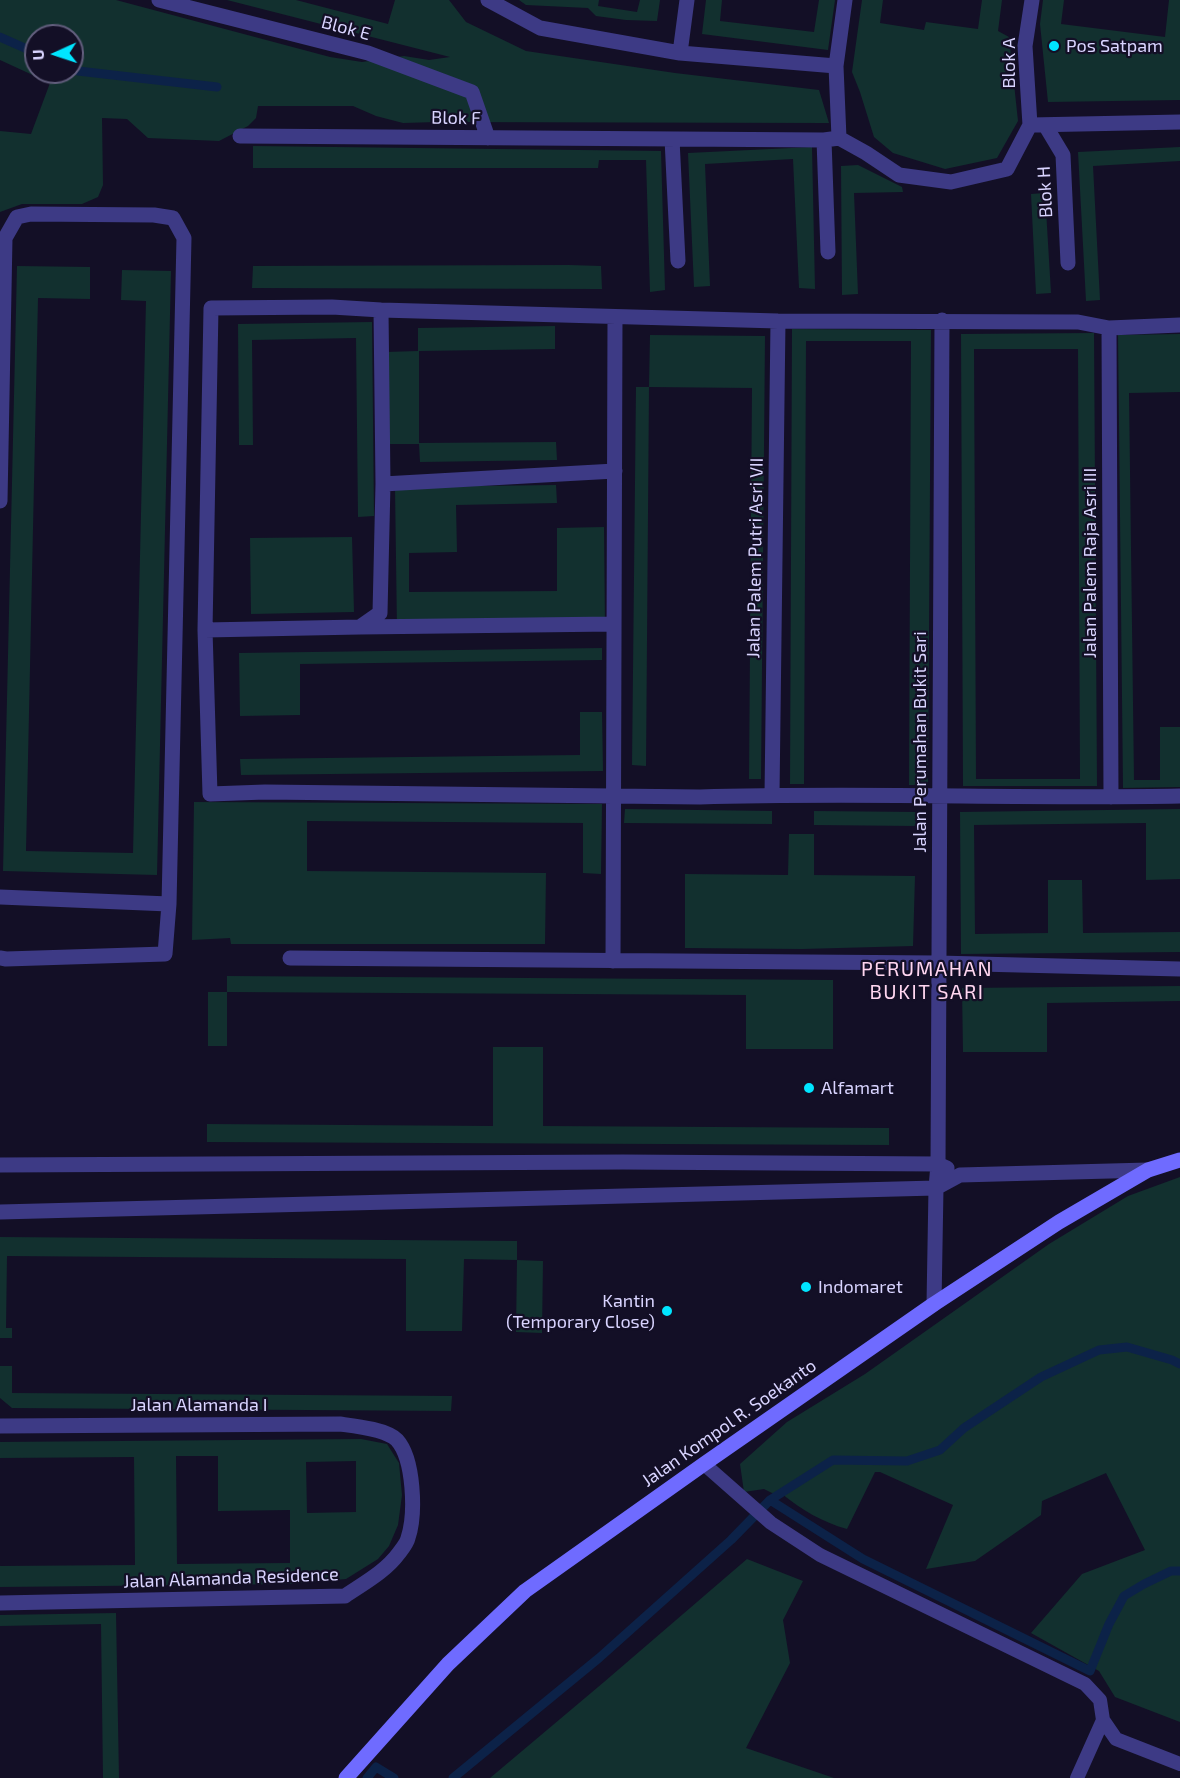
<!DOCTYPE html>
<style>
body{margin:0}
#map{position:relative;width:1180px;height:1778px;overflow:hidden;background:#130f26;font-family:"Exo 2",sans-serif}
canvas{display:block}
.north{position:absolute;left:24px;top:24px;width:60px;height:60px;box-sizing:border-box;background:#130f26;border:2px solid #625e7d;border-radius:50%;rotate:267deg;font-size:16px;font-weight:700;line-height:24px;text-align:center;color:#d9d4ff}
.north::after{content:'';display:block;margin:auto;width:21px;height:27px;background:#00e5ff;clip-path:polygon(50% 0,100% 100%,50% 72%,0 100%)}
</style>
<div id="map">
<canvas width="1180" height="1778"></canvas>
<div class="north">U</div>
</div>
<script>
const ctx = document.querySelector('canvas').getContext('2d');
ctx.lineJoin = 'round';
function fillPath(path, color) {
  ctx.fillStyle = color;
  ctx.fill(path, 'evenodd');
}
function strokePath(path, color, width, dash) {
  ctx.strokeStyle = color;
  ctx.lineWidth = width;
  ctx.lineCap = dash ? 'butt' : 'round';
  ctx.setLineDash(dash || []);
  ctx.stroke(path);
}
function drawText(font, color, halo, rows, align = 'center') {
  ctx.font = font + ' "Exo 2",sans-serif';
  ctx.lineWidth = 4.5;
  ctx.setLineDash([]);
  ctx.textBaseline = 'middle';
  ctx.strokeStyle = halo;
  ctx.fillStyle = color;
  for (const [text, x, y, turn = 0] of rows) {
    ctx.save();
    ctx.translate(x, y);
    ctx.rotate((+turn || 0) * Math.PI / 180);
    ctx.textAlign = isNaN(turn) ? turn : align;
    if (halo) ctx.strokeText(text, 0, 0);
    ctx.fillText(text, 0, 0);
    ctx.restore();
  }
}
const green = new Path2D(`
 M 0,0 L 116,0 L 330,57 L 362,62 L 404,56 L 429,60 L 450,57 L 227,0 L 296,0 L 388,24 L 395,0 L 449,0 L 466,22 L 526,51 L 675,73 L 819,90 L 829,123 L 437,122 L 403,123 L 376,116 L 353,106 L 258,106 L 256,118 L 248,126 L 219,141 L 148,138 L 127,119 L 102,118 L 103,185 L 98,197 L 82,204 L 22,204 L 0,212 L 0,131 L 31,134 L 50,83 L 0,60 ZM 36,36 L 72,36 L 72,72 L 36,72 Z
 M 519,0 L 599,0 L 598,6 L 637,12 L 640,0 L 660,0 L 657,21 L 626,20 L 596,16 L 588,8 L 526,5 Z
 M 706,0 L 722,0 L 720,21 L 814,32 L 819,0 L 835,0 L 828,50 L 702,34 Z
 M 862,0 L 883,0 L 880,23 L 924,30 L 926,22 L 978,29 L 982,0 L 1002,0 L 998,31 L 1009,37 L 1018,121 L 997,158 L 945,169 L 893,153 L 874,137 L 860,92 L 852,72 Z
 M 1043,0 L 1064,0 L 1061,24 L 1165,37 L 1169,0 L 1180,0 L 1180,100 L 1048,102 L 1040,24 Z
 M 253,146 L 661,151 L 665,290 L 650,292 L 646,160 L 599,160 L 598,168 L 253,168 Z
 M 812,147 L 815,289 L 799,288 L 793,159 L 705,164 L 710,286 L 694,287 L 688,153 Z
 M 1180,147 L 1180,161 L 1093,166 L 1100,300 L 1086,301 L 1078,152 Z
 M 858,165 L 902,187 L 903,192 L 854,193 L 858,294 L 842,295 L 841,166 Z
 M 1045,193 L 1051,293 L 1036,294 L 1031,194 Z
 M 569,265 L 601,266 L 602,289 L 252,288 L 253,266 Z
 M 17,266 L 90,267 L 90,299 L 38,298 L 26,851 L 133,853 L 146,301 L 121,300 L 122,270 L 171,271 L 157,875 L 3,871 Z
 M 372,322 L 374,516 L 358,517 L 356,338 L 252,340 L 253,445 L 239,445 L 238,324 Z
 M 555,326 L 555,349 L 419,351 L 419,443 L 556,442 L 557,460 L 420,462 L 419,444 L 388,444 L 386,352 L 418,351 L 418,328 Z
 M 792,329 L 931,330 L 928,785 L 909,785 L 911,341 L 806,341 L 804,784 L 790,784 Z
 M 1094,333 L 1097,786 L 963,786 L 961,334 ZM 974,349 L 1078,349 L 1080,779 L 976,779 Z
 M 1180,334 L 1180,392 L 1129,393 L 1134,780 L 1160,780 L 1160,727 L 1180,727 L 1180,787 L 1123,788 L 1118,335 Z
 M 650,335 L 765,336 L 761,779 L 749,779 L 752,388 L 649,387 L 646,766 L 632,765 L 636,387 L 649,387 Z
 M 556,485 L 557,503 L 456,505 L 457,552 L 409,553 L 409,592 L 557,591 L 557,528 L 604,527 L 605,627 L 397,630 L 395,487 Z
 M 352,537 L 354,612 L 251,614 L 250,538 Z
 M 602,648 L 602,660 L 300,664 L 300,715 L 240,716 L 239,653 Z
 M 580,712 L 602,712 L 603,771 L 241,775 L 240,759 L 580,755 Z
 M 194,802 L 602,804 L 601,874 L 583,873 L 583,823 L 307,821 L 307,871 L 546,873 L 545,944 L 231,944 L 230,938 L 192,940 Z
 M 625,809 L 772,811 L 772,824 L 624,823 Z
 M 1180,809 L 1180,879 L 1146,880 L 1146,823 L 974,825 L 975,934 L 1048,933 L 1048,880 L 1082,880 L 1083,933 L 1180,932 L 1180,952 L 961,954 L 960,812 Z
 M 814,811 L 916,812 L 916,826 L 814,825 Z
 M 789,834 L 814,834 L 814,875 L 915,876 L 913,946 L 802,949 L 685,948 L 685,874 L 788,875 Z
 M 227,976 L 833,980 L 833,1049 L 746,1049 L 746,995 L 227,992 L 227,1046 L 208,1046 L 208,992 L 227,992 Z
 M 1180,986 L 1180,1001 L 1047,1003 L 1047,1052 L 963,1052 L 962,988 Z
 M 493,1047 L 543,1047 L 543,1126 L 889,1128 L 889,1145 L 207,1142 L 207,1124 L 493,1126 Z
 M 1180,1177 L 1180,1722 L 1115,1697 L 1099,1671 L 1031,1633 L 1082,1574 L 1145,1550 L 1106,1473 L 1042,1501 L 1041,1515 L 975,1561 L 926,1569 L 953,1505 L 880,1472 L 875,1472 L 847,1529 C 822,1522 802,1510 782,1494 L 780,1490 L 774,1494 L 764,1489 L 744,1492 L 740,1464 L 787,1422 L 865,1374 L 1049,1244 L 1128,1196 Z
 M 0,1237 L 517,1241 L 517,1260 L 543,1261 L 542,1333 L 516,1332 L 517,1260 L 464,1259 L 462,1331 L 406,1331 L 406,1259 L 7,1256 L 6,1328 L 12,1328 L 12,1338 L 0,1338 Z
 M 0,1366 L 12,1366 L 12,1393 L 452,1396 L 451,1411 L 12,1408 L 0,1398 Z
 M 361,1439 L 387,1444 L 399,1463 L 402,1495 L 398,1525 L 389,1546 L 378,1559 L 346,1579 L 291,1584 L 0,1587 L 0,1566 L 135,1565 L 134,1457 L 0,1458 L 0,1442 ZM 176,1456 L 218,1456 L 218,1511 L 290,1510 L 290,1563 L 177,1564 ZM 356,1461 L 356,1512 L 307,1513 L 306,1462 Z
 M 747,1559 L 803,1581 L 783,1620 L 790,1663 L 746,1748 L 834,1778 L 490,1778 L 604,1682 Z
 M 116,1613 L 119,1778 L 103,1778 L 101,1624 L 0,1626 L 0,1615 Z`);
const stream = new Path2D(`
 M 0,37 L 36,53
 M 72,68 L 78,71 L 217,87
 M 770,1500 L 863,1559 L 1090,1671 L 1109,1624 L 1124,1596 L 1144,1584 L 1171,1571 L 1180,1571
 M 367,1778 L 376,1767 L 394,1778
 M 453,1778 L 599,1658 L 731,1540 L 770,1500 L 833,1460 L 907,1461 L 940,1450 L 964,1428 L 1041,1377 L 1099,1350 L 1127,1347 L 1172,1360 L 1180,1364`);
const lane = new Path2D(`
 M 704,1464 L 771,1523 L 820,1555 L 1085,1684 L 1100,1700 L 1103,1720 L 1116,1739 L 1180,1764
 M 1077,1778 L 1103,1720`);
const street = new Path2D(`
 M 159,0 L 368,53 L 472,92 L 488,138
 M 488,0 L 540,28 L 680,53
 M 687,0 L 680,53 L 836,66
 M 845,0 L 836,66 L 839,138 L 866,153 L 899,175 L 951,182 L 1007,169 L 1030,125 L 1180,122
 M 1030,125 L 1025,46 L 1032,0
 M 1045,125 L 1063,155 L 1068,263
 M 240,136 L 824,140 L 839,138
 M 672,139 L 678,261
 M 824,140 L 828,252
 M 381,310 L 383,484
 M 1180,325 L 1109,328 L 1078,322 L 778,321 L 381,310 L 332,307 L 211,308 L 205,630 L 210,794 L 265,792 L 700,797 C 860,792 1020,799 1180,796
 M 1109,328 L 1111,797
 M 0,501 L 5,238 L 17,217 L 31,214 L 154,215 L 173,218 L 184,238 L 169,904 L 165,954 L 6,959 L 0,958
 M 360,627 L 614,624
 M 205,630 L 360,627 L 380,613 L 383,484 L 615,471
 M 772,795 L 778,321
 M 0,897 L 169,904
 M 290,958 L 938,963 L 1180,969
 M 613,961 L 615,318
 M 0,1165 L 623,1162 L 938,1164 L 947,1168
 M 0,1212 L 936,1188 L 960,1175 L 1148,1170
 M 934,1304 L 936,1188 L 938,1164 L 942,320
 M 0,1426 L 340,1424 C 355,1426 386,1429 397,1440 C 414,1459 416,1514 408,1538 C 407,1543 402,1549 399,1553 C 385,1572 364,1583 345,1596 L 0,1603`);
const secondary = new Path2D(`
 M 346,1778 L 448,1664 L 525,1591 L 704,1464 L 934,1304 L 1059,1222 L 1148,1170 L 1180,1160`);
const markers = [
 [1054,46,6,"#00e5ff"],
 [809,1088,6,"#00e5ff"],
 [806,1287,6,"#00e5ff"],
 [667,1311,6,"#00e5ff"]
];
const streetNames = [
 ["Blok E",346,28,15],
 ["Blok A",1009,63,-90],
 ["Blok F",456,118,1],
 ["Blok H",1045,192,-93],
 ["Jalan Palem Putri Asri VII",755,558,-89],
 ["Jalan Palem Raja Asri III",1090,563,-90],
 ["Jalan Perumahan Bukit Sari",920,742,-90],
 ["Jalan Alamanda I",199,1405],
 ["Jalan Kompol R. Soekanto",729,1423,-35],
 ["Jalan Alamanda Residence",231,1578,-2]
];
const poiNames = [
 ["Pos Satpam",1066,46],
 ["Alfamart",821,1088],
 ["Indomaret",818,1287],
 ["Kantin",655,1301,"right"],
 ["(Temporary Close)",655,1322,"right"]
];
const neighbourhoodNames = [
 ["PERUMAHAN",927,969],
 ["BUKIT SARI",927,992]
];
fillPath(green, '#12302f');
strokePath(stream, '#0c2248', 9);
strokePath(lane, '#3d3a85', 14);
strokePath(street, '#3d3a85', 15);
strokePath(secondary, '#6f6bff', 15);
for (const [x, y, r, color] of markers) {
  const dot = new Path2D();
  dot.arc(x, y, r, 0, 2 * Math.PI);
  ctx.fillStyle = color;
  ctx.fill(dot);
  strokePath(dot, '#130f26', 2);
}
drawText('18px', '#d9d4ff', '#130f26', streetNames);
drawText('18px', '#d9d4ff', '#130f26', poiNames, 'left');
ctx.letterSpacing = '1.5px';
drawText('20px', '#ffd6f0', '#130f26', neighbourhoodNames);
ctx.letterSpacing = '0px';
</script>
